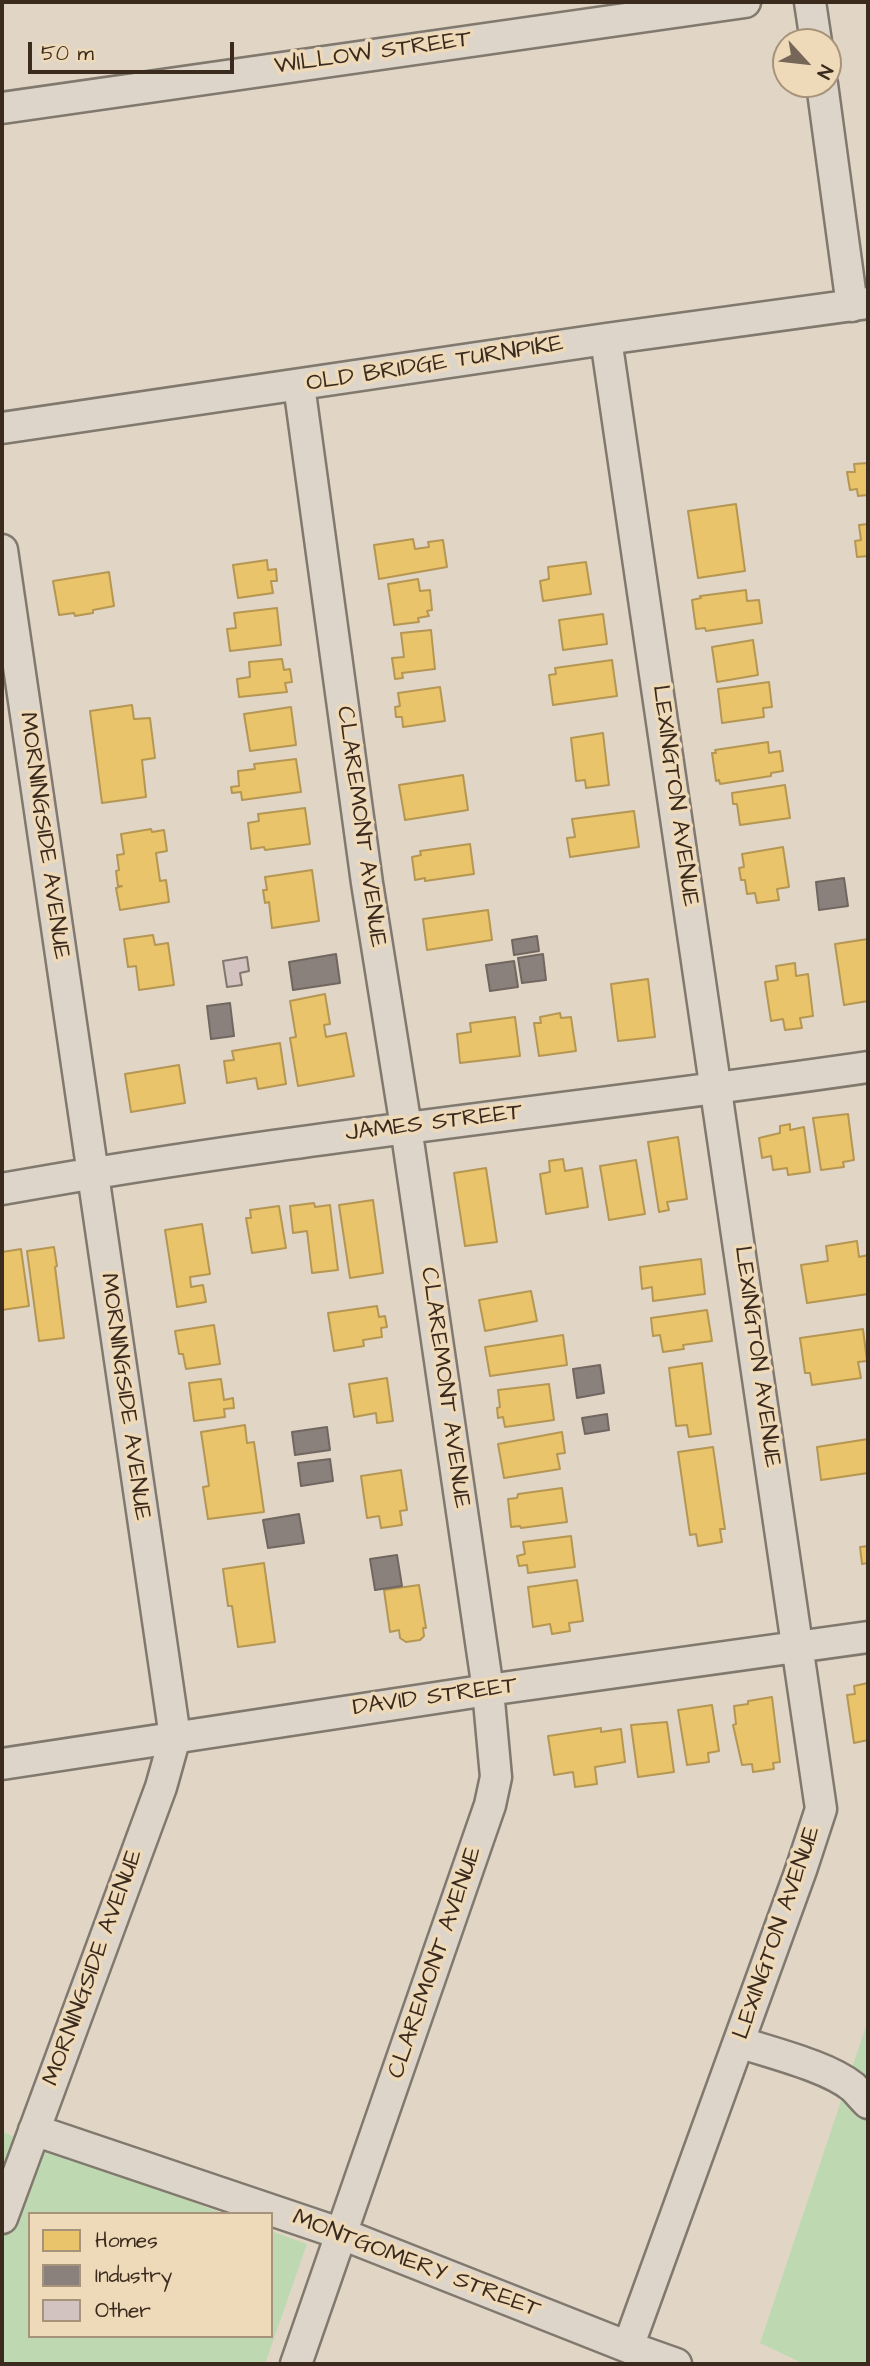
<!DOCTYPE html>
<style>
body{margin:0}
#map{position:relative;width:870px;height:2366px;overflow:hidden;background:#e1d6c5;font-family:"Architects Daughter",sans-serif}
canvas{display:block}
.frame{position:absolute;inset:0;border:4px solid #3b2a1e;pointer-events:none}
.legend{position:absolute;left:28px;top:2212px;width:245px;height:126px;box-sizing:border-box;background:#eed9b8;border:2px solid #a6937a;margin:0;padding:9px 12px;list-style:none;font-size:21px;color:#3b2a1e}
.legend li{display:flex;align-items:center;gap:14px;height:35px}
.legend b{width:35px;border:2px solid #a6937a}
.north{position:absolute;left:772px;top:28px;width:70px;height:70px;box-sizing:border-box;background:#eed9b8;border:2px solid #a6937a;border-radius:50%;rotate:117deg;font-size:19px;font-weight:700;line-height:28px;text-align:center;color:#3b2a1e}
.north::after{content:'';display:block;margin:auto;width:24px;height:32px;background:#756658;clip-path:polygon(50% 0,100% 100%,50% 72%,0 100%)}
.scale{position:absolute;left:28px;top:42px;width:206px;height:32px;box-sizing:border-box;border:4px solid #3b2a1e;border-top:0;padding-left:9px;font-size:21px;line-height:24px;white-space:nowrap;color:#3b2a1e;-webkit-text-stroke:5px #eed9b8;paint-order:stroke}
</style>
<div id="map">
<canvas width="870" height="2366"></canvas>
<div class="frame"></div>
<ul class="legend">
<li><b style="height:19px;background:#e9c46a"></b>Homes</li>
<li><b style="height:19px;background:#8a817c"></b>Industry</li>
<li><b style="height:19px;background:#d2c3c1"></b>Other</li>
</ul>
<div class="north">N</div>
<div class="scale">50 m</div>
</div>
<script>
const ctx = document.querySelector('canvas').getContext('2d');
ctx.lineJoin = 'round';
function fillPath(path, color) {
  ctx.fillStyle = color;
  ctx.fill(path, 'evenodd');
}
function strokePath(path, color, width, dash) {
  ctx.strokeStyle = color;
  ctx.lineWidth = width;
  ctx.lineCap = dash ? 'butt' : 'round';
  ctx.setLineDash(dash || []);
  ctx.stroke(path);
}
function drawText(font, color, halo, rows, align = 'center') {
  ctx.font = font + ' "Architects Daughter",sans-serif';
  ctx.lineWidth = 7;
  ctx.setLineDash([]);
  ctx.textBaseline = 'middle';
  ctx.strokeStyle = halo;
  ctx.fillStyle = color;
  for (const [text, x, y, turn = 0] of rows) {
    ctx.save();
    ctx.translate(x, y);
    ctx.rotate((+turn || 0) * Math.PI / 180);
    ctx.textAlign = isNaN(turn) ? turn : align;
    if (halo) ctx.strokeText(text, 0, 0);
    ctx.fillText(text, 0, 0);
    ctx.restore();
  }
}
const green = new Path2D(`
 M 868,2020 L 868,2364 L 804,2364 L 760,2343 Z
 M 2,2132 L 225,2214 L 30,2214 L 30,2336 L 271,2336 L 271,2231 L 307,2244 L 265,2364 L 2,2364 Z`);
const homes = new Path2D(`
 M 868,463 L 868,495 L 858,496 L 857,489 L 850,490 L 847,472 L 855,472 L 854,464 Z
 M 736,504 L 745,571 L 698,578 L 688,511 Z
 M 868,524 L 868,556 L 857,557 L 855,541 L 861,540 L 859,525 Z
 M 413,539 L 415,549 L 429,547 L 428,542 L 443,540 L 447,567 L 379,579 L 374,545 Z
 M 267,560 L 268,570 L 276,569 L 277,581 L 271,581 L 273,593 L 238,598 L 233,565 Z
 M 586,562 L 591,594 L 543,601 L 540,581 L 549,579 L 548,567 Z
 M 109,572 L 114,606 L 93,610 L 93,613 L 75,616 L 74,613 L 59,615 L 53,581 Z
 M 418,579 L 420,591 L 430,590 L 432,610 L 427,611 L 429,616 L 418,618 L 419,622 L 394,625 L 388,584 Z
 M 746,590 L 747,601 L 759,600 L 762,623 L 706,631 L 705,628 L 696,629 L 692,600 L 701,598 L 700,596 Z
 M 277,608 L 281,645 L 230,651 L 227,629 L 236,628 L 234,613 Z
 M 603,614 L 607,644 L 563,650 L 559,620 Z
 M 431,630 L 435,669 L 402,673 L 403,678 L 395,679 L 392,658 L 404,657 L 401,633 Z
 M 753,640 L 758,675 L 717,682 L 712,647 Z
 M 282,659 L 284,670 L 290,669 L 292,682 L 285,683 L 287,692 L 239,697 L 237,679 L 250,677 L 249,662 Z
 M 612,660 L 617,696 L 553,705 L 549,675 L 556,674 L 555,668 Z
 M 769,682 L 772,707 L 763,708 L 764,717 L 722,723 L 718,689 Z
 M 440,687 L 445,721 L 403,727 L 402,717 L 396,717 L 395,707 L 400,706 L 398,693 Z
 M 132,705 L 134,719 L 150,718 L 155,758 L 142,760 L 146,797 L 102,803 L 90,711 Z
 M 291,707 L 296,745 L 250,751 L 244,714 Z
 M 603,733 L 609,785 L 586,788 L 585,780 L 576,781 L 571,738 Z
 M 768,742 L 769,753 L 780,751 L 783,771 L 771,773 L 771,776 L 720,784 L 719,780 L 716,781 L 712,753 L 716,753 L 715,750 Z
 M 296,759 L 301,792 L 242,800 L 241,792 L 232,793 L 231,787 L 239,786 L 238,771 L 255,769 L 254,764 Z
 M 463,775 L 468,810 L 405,820 L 399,785 Z
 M 785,785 L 790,818 L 740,825 L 737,804 L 733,804 L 732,793 Z
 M 305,808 L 310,844 L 265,850 L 264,847 L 251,849 L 248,823 L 259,821 L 258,814 Z
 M 634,811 L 639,847 L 570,857 L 567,838 L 575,837 L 572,819 Z
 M 151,829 L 152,832 L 164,830 L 167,851 L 156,853 L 160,881 L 166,880 L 169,902 L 120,910 L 116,888 L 122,886 L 118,886 L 116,871 L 119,870 L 117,855 L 124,854 L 121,834 Z
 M 470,844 L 474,874 L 425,881 L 425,878 L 415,880 L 412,857 L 421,855 L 420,851 Z
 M 783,847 L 789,887 L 777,889 L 779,900 L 757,903 L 755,893 L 747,894 L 745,880 L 741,880 L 739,868 L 744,867 L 742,854 Z
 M 312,870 L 319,921 L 272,928 L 269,902 L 265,903 L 263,890 L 267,890 L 265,877 Z
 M 488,910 L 492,940 L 427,950 L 423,919 Z
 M 153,935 L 155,945 L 168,943 L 174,985 L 139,990 L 136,966 L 128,967 L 124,939 Z
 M 868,939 L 868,1001 L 844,1005 L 835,944 Z
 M 795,963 L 796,976 L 808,974 L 813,1016 L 800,1018 L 802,1028 L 785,1030 L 783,1019 L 771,1021 L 765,982 L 778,980 L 776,966 Z
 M 648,979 L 655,1037 L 618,1041 L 611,984 Z
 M 325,994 L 330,1024 L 324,1025 L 326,1037 L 346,1033 L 354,1076 L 298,1086 L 290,1038 L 296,1037 L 290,1001 Z
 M 560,1013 L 561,1018 L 571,1017 L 576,1051 L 539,1056 L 534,1023 L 541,1023 L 540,1017 Z
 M 515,1017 L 520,1056 L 460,1063 L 457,1034 L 471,1032 L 470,1023 Z
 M 280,1043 L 286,1084 L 258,1089 L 256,1078 L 227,1083 L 224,1061 L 234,1060 L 232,1051 Z
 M 179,1065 L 185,1103 L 131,1112 L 125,1074 Z
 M 848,1114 L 854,1160 L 843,1162 L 844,1167 L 821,1170 L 813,1118 Z
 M 790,1124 L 790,1130 L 804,1127 L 810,1172 L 788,1175 L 787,1168 L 773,1170 L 771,1156 L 762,1158 L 759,1138 L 780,1133 L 780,1126 Z
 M 678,1137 L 687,1199 L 667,1202 L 669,1210 L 659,1212 L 648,1142 Z
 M 563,1159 L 565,1171 L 582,1168 L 588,1207 L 546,1214 L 540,1174 L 550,1172 L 549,1161 Z
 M 636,1160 L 645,1214 L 609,1220 L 600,1166 Z
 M 486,1168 L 497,1242 L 465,1246 L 454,1173 Z
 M 373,1200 L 383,1273 L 350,1278 L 339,1205 Z
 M 314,1203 L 315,1207 L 330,1205 L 338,1270 L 312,1273 L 307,1231 L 293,1233 L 290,1206 Z
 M 279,1206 L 286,1248 L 252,1253 L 246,1218 L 251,1218 L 250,1210 Z
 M 202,1224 L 210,1274 L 190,1277 L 191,1287 L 203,1285 L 206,1302 L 177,1307 L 165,1230 Z
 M 857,1241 L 859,1257 L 868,1255 L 868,1294 L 807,1303 L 801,1265 L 828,1261 L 826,1246 Z
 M 54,1247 L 57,1266 L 55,1267 L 64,1338 L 39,1341 L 27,1251 Z
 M 21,1249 L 29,1306 L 2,1310 L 2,1252 Z
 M 701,1259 L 705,1294 L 653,1301 L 652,1287 L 642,1289 L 640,1267 Z
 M 531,1291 L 537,1321 L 485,1331 L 479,1300 Z
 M 377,1306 L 379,1317 L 385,1316 L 387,1327 L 381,1328 L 382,1337 L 363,1340 L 364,1346 L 334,1351 L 328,1313 Z
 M 707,1310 L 712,1341 L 683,1345 L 684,1349 L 663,1352 L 660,1335 L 653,1336 L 651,1318 Z
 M 214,1325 L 220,1364 L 186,1369 L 183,1354 L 179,1354 L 175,1331 Z
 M 863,1329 L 867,1361 L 858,1362 L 861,1378 L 812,1385 L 810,1373 L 805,1373 L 800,1338 Z
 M 563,1335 L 567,1365 L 490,1376 L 485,1347 Z
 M 702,1363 L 711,1434 L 689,1437 L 687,1425 L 676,1426 L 669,1368 Z
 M 387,1378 L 393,1421 L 377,1423 L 376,1413 L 354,1417 L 349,1384 Z
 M 221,1379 L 224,1400 L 233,1398 L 234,1408 L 224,1409 L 225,1417 L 194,1421 L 189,1383 Z
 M 549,1384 L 554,1420 L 505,1427 L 503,1417 L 498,1418 L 497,1408 L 500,1407 L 498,1390 Z
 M 245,1425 L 247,1443 L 254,1442 L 264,1512 L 208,1519 L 203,1487 L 209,1486 L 201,1432 Z
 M 562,1432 L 565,1453 L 557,1454 L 560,1469 L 504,1478 L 498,1444 Z
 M 868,1439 L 868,1473 L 821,1480 L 817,1447 Z
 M 713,1447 L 725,1529 L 720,1529 L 722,1542 L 698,1546 L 696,1534 L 690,1535 L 678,1452 Z
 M 401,1470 L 407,1510 L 400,1511 L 402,1525 L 381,1528 L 379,1516 L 367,1518 L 361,1476 Z
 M 562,1488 L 567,1522 L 521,1528 L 520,1526 L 511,1527 L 508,1499 L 517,1498 L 518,1494 Z
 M 571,1536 L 575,1567 L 528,1573 L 527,1565 L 519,1566 L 517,1556 L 525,1554 L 523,1542 Z
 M 868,1546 L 868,1563 L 862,1564 L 860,1547 Z
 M 264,1563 L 275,1642 L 238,1647 L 232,1606 L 228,1606 L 223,1569 Z
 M 577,1580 L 583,1621 L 569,1623 L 570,1631 L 552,1634 L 550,1624 L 533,1627 L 528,1587 Z
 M 419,1585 L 426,1628 L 423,1628 L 424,1636 L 420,1640 L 406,1642 L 400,1638 L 399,1630 L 390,1632 L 384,1590 Z
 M 868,1683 L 868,1740 L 854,1743 L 847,1695 L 855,1694 L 854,1686 Z
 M 772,1697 L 780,1762 L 773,1763 L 774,1769 L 753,1772 L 752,1764 L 742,1765 L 733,1725 L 736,1724 L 734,1706 L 748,1704 L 748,1701 Z
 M 712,1705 L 719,1751 L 708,1753 L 709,1762 L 687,1765 L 678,1710 Z
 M 667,1722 L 674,1772 L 638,1777 L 631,1725 Z
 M 601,1728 L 601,1732 L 621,1729 L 625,1762 L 595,1767 L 597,1784 L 575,1787 L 573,1772 L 554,1775 L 548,1736 Z`);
const industry = new Path2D(`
 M 844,878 L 848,906 L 819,910 L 816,882 Z
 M 537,936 L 539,951 L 514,955 L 512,940 Z
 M 336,954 L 340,983 L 293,990 L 289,962 Z
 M 543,954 L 546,980 L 522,983 L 518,958 Z
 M 514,961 L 518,987 L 490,991 L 486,965 Z
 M 230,1003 L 234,1036 L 211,1039 L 207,1006 Z
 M 600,1365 L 604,1393 L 577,1398 L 573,1369 Z
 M 607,1414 L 609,1430 L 585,1434 L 582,1418 Z
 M 327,1427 L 330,1450 L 295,1455 L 292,1432 Z
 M 330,1459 L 333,1481 L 301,1486 L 298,1463 Z
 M 299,1514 L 304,1543 L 268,1548 L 263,1520 Z
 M 397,1555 L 402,1586 L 375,1590 L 370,1559 Z`);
const building = new Path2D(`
 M 247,957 L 249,971 L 240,973 L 242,985 L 227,987 L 223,961 Z`);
const minor = new Path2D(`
 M 810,2 L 816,42
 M 822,84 L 852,306
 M 2,108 L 745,2
 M 606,339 L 821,1809 L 801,1870 L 628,2347
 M 2,428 L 606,339 L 868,303
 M 2,550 L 175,1737 L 161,1787 L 2,2218
 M 2,1189 C 289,1137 580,1109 868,1067
 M 2,1764 L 488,1690 L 868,1637
 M 739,2042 C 771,2053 827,2066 853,2087 C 858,2092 863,2098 868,2103
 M 34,2130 L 342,2234 L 628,2347 L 676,2364
 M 296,2364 L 490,1805 L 496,1777 L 488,1690 L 406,1127 L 367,883 L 299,385`);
const streetNames = [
 ["WILLOW STREET",373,54,-8],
 ["OLD BRIDGE TURNPIKE",435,365,-9],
 ["LEXINGTON AVENUE",674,796,82],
 ["CLAREMONT AVENUE",360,827,82],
 ["MORNINGSIDE AVENUE",43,836,82],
 ["JAMES STREET",434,1124,-7],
 ["LEXINGTON AVENUE",756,1357,82],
 ["CLAREMONT AVENUE",444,1388,82],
 ["MORNINGSIDE AVENUE",124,1397,82],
 ["DAVID STREET",435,1698,-8],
 ["LEXINGTON AVENUE",778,1933,-71],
 ["CLAREMONT AVENUE",436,1963,-71],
 ["MORNINGSIDE AVENUE",94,1968,-70],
 ["MONTGOMERY STREET",416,2265,21]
];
fillPath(green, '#bed9b1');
fillPath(homes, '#e9c46a');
strokePath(homes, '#b59653', 2);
fillPath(industry, '#8a817c');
strokePath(industry, '#726760', 2);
fillPath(building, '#d2c3c1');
strokePath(building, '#81786e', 2);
strokePath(minor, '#81786e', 35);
strokePath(minor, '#ddd5c9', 30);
drawText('24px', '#3b2a1e', '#eed9b8', streetNames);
</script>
